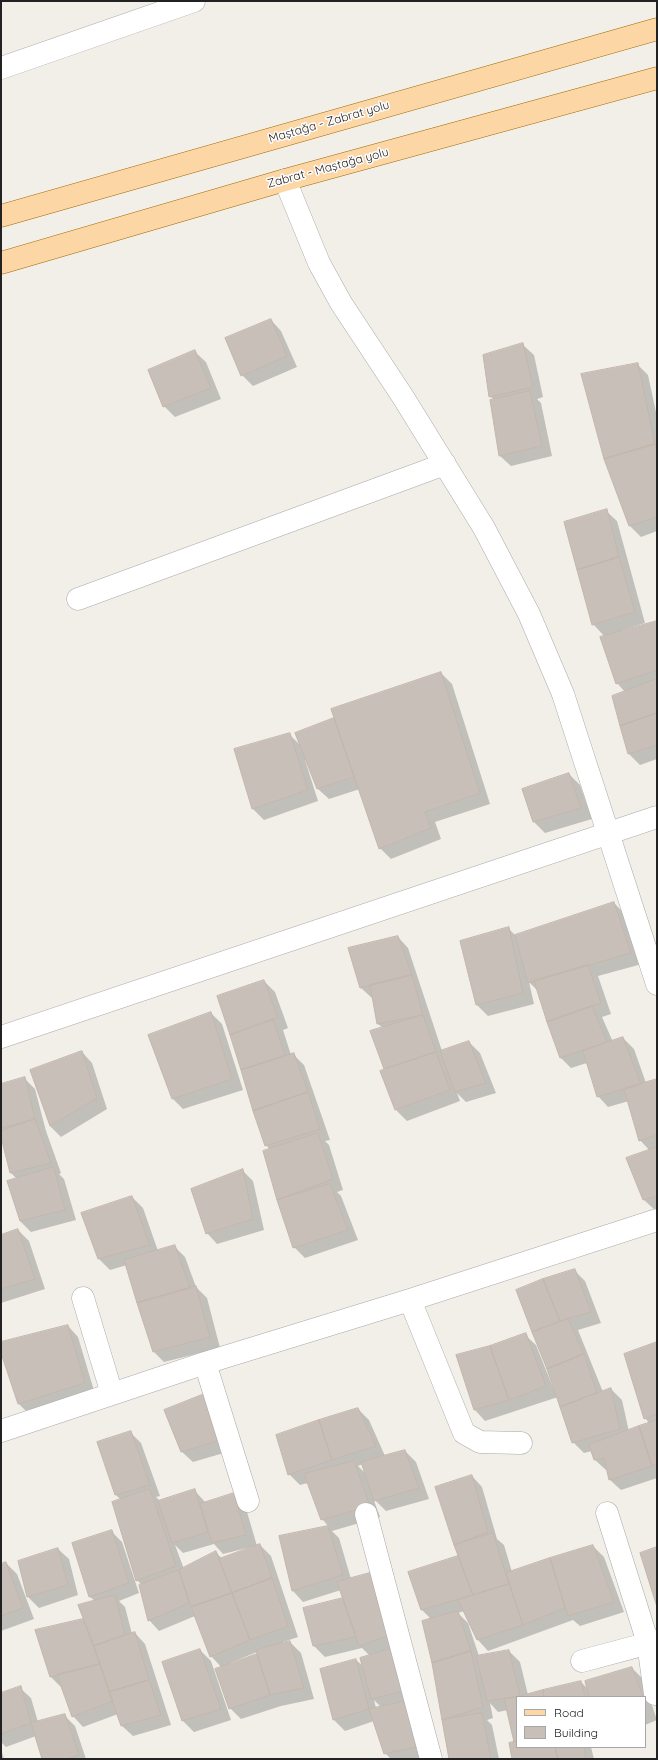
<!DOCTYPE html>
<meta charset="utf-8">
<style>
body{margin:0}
#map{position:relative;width:658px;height:1760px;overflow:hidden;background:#f2efe9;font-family:Quicksand,sans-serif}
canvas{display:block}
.frame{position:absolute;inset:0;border:2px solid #222;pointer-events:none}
.legend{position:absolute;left:516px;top:1696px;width:130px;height:52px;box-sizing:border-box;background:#fff;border:1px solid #a7a7a7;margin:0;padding:5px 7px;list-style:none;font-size:12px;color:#222}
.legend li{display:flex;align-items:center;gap:8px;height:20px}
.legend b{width:20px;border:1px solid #a7a7a7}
</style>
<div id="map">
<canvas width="658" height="1760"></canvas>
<div class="frame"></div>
<ul class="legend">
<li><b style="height:5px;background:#fcd6a4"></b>Road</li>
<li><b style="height:11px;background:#c7bfb8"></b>Building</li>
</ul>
</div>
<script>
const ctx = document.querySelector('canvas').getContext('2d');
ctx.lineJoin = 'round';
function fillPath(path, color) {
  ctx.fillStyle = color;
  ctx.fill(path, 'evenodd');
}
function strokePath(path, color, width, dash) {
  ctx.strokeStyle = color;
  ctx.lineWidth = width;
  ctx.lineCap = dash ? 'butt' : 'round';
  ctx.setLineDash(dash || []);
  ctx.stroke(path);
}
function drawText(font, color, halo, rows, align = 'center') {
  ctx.font = font + ' Quicksand,sans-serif';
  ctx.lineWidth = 3;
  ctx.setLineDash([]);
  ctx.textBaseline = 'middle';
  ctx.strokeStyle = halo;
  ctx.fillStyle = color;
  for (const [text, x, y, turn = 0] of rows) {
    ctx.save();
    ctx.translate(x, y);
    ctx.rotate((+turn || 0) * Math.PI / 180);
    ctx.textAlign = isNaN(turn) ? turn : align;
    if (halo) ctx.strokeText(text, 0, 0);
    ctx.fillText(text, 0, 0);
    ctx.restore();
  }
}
const shadow = new Path2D(`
 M 271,320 L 281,331 L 297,367 L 253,386 L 242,375 Z
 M 523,345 L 534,355 L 543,397 L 537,399 L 541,403 L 552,456 L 511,466 L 500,456 L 494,400 L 490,396 Z
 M 195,352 L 206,362 L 221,399 L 175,417 L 164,406 Z
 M 637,364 L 648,375 L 657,417 L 657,531 L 641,537 L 630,526 L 605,459 Z
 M 606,511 L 617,521 L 645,623 L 623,630 L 623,631 L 657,622 L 657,759 L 640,765 L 629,754 L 613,697 L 625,692 L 617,683 L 605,637 L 593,624 Z
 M 441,673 L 452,684 L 490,804 L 435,822 L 441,839 L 391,859 L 380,848 L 360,789 L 329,799 L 318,789 L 307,760 L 305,760 L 318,801 L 264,820 L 253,809 L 235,750 L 289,734 L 302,747 L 297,733 L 335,719 Z
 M 569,774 L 580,785 L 592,819 L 545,833 L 534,822 L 524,789 Z
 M 614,903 L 625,914 L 642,964 L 598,976 L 611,1014 L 602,1017 L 613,1042 L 623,1038 L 634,1049 L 646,1083 L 657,1080 L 657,1210 L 655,1210 L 644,1200 L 650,1151 L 640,1140 L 629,1101 L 608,1107 L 598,1096 L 587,1063 L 571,1068 L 561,1058 L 539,992 L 529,982 L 534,1004 L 488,1016 L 477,1005 L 461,941 L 508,928 L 516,936 Z
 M 398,937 L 408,948 L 442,1051 L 469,1042 L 480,1053 L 496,1093 L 466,1102 L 457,1093 L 460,1101 L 407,1121 L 396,1110 L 381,1072 L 387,1070 L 385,1068 L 383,1028 L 378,1024 L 373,998 L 372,998 L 361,988 Z
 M 264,981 L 275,992 L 288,1028 L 283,1030 L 291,1055 L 293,1054 L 304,1065 L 330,1140 L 325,1141 L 329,1145 L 343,1190 L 337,1192 L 341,1196 L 358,1240 L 305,1258 L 294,1247 L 265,1152 L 270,1150 L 266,1145 Z
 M 211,1013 L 222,1024 L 243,1090 L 183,1109 L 173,1099 Z
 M 82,1052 L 92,1063 L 107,1109 L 61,1137 L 50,1126 L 31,1070 Z
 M 24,1078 L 35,1089 L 46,1131 L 61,1173 L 59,1174 L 64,1179 L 76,1220 L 31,1232 L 20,1221 L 17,1179 L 11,1173 L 1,1136 L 1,1085 Z
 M 242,1170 L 253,1181 L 264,1230 L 217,1244 L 207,1233 Z
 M 132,1197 L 143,1208 L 158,1251 L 174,1246 L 185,1257 L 196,1287 L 207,1298 L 220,1348 L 164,1362 L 154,1352 L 127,1265 L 110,1270 L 99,1259 L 83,1214 Z
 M 18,1230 L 29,1241 L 45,1289 L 1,1303 L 1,1237 Z
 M 575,1271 L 585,1281 L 601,1323 L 578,1330 L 603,1392 L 611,1389 L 622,1400 L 629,1432 L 650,1424 L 645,1418 L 657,1343 L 657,1478 L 621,1490 L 610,1480 L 608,1470 L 606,1470 L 595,1460 L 592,1451 L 584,1453 L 573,1442 L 558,1397 L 485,1421 L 475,1410 L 458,1355 L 490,1347 L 525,1335 L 536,1345 L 554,1390 L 555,1390 L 517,1290 Z
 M 68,1326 L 78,1337 L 95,1394 L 29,1414 L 18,1403 L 1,1350 L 1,1343 Z
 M 207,1394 L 234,1450 L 193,1462 L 182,1452 Z
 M 358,1409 L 369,1420 L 385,1456 L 405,1451 L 416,1462 L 429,1499 L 386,1511 L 373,1498 L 380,1517 L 332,1531 L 339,1538 L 351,1579 L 377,1572 L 435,1755 L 418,1759 L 391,1759 L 385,1753 L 374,1721 L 345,1731 L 334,1720 L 322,1670 L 356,1660 L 364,1667 L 370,1656 L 362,1648 L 325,1657 L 314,1646 L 344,1599 L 341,1590 L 303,1602 L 293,1591 L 280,1537 L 329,1527 L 322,1519 L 308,1483 L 300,1485 L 289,1474 ZM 363,1464 L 367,1475 L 358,1466 ZM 374,1700 L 381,1707 L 376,1708 Z
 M 130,1432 L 141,1443 L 160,1496 L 156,1497 L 160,1501 L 194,1490 L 206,1503 L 234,1494 L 245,1505 L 257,1546 L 260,1545 L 271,1556 L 298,1637 L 283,1642 L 284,1644 L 290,1642 L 301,1653 L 314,1699 L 281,1706 L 241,1719 L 230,1708 L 222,1668 L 211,1656 L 195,1616 L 159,1631 L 149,1620 L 142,1585 L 137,1580 L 121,1500 L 115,1494 ZM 214,1544 L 223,1554 L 251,1547 L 252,1548 L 222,1559 L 216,1552 L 184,1569 L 175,1545 L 183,1553 ZM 257,1652 L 258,1655 L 231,1665 L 230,1663 Z
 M 472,1476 L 482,1487 L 497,1539 L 504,1545 L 512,1572 L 593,1546 L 604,1557 L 624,1612 L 580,1626 L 573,1620 L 488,1651 L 478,1640 L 464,1611 L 458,1613 L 468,1623 L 479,1656 L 509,1651 L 520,1662 L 528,1695 L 581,1682 L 588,1689 L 632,1668 L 643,1679 L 657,1720 L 645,1725 L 645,1697 L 517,1697 L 517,1747 L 591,1747 L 594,1759 L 513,1759 L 515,1743 L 508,1710 L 498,1712 L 490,1703 L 493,1718 L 487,1720 L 492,1725 L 499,1759 L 450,1759 L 433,1663 L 432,1620 L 422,1610 L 409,1573 L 459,1556 L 436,1487 Z
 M 111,1531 L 122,1542 L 139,1593 L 119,1601 L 125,1607 L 132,1634 L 135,1633 L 145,1644 L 171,1725 L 133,1736 L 122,1726 L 118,1714 L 83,1727 L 73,1716 L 62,1688 L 51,1677 L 36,1631 L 84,1620 L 95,1601 L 90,1597 L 74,1543 Z
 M 58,1549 L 69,1559 L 78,1595 L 39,1608 L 28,1597 L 19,1562 Z
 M 6,1563 L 17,1574 L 34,1619 L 1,1631 L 1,1565 Z
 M 200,1650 L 211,1661 L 231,1720 L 194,1732 L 183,1721 L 163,1663 Z
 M 20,1688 L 31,1698 L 38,1722 L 64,1715 L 75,1726 L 86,1759 L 43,1759 L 36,1736 L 6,1747 L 1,1742 L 1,1694 Z
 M 1,1749 L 4,1759 L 1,1759 Z`);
const building = new Path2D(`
 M 271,319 L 287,356 L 241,376 L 225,338 Z
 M 523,343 L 533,387 L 489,397 L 483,355 Z
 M 195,350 L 211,388 L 163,407 L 148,370 Z
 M 638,363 L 655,444 L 604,459 L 581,374 Z
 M 530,391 L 542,446 L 499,456 L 490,400 Z
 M 655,444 L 657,450 L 657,517 L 629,526 L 604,459 Z
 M 607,509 L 619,557 L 577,570 L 564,522 Z
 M 619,557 L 635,612 L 592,625 L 577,570 Z
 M 657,621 L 657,670 L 616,684 L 600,637 Z
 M 441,672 L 480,793 L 425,812 L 431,828 L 379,849 L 331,709 Z
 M 657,679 L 657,713 L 620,726 L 612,696 Z
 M 657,713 L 657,745 L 628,754 L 620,726 Z
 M 334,718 L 354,777 L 317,789 L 295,733 Z
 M 290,733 L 308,790 L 252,809 L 234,749 Z
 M 569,773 L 581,808 L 533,822 L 522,789 Z
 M 614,902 L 631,953 L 528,983 L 515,935 Z
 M 509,927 L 523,993 L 476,1005 L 460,941 Z
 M 398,936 L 412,975 L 360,988 L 348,948 Z
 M 588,965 L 601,1003 L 547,1022 L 534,981 Z
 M 412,975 L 423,1015 L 377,1024 L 370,985 Z
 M 264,980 L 278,1018 L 230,1035 L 217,996 Z
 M 592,1006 L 607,1042 L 560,1058 L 547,1022 Z
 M 211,1012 L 232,1079 L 172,1099 L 148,1035 Z
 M 423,1015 L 436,1052 L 384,1069 L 370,1031 Z
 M 273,1019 L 285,1056 L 241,1070 L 230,1035 Z
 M 623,1037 L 641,1084 L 597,1097 L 583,1051 Z
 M 469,1041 L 486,1083 L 455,1092 L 440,1051 Z
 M 82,1051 L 97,1098 L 50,1126 L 30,1070 Z
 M 436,1052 L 450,1090 L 395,1110 L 380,1071 Z
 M 294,1053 L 308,1092 L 253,1111 L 241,1070 Z
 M 25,1077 L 35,1119 L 1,1128 L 1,1084 Z
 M 657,1079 L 657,1135 L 639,1141 L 624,1089 Z
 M 308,1092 L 320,1129 L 265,1146 L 253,1111 Z
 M 35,1119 L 51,1163 L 10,1173 L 1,1137 L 1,1131 Z
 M 318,1133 L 333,1179 L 277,1200 L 263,1151 Z
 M 657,1147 L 657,1196 L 643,1200 L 626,1158 Z
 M 54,1167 L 65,1210 L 20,1221 L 7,1181 Z
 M 243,1169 L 253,1219 L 206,1234 L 191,1189 Z
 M 330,1184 L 348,1230 L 293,1248 L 277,1200 Z
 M 132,1196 L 150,1245 L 98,1259 L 81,1213 Z
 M 18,1229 L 35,1279 L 1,1289 L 1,1235 Z
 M 175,1245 L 190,1288 L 137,1303 L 124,1260 Z
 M 575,1269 L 591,1312 L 560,1321 L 543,1279 Z
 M 543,1279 L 560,1321 L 532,1332 L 516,1290 Z
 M 196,1286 L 210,1337 L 153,1352 L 137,1303 Z
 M 568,1319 L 584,1354 L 547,1369 L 532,1332 Z
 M 68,1325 L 85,1383 L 18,1404 L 1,1353 L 1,1342 Z
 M 526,1333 L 546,1386 L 509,1400 L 490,1346 Z
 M 657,1342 L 657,1414 L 644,1419 L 624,1354 Z
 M 490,1346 L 509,1400 L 474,1410 L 456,1355 Z
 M 584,1354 L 597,1393 L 560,1407 L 547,1369 Z
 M 611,1388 L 620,1429 L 572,1443 L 560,1407 Z
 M 207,1393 L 224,1439 L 181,1452 L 164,1410 Z
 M 358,1408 L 376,1446 L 332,1460 L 319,1420 Z
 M 319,1420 L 332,1460 L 288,1475 L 276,1435 Z
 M 657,1420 L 657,1464 L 652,1466 L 639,1426 Z
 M 639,1426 L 652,1466 L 609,1480 L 604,1458 L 594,1460 L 589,1445 Z
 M 131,1431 L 150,1485 L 115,1495 L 97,1442 Z
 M 405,1450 L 419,1488 L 374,1501 L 361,1462 Z
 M 354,1461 L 370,1506 L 321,1520 L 304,1474 Z
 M 472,1475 L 488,1532 L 454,1545 L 435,1487 Z
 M 150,1489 L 176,1566 L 136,1581 L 112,1502 Z
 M 195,1489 L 208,1532 L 172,1543 L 158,1501 Z
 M 234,1493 L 246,1535 L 212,1543 L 200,1504 Z
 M 328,1526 L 343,1575 L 292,1591 L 279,1536 Z
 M 112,1530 L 129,1583 L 89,1597 L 72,1543 Z
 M 493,1533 L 509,1584 L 473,1595 L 454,1545 Z
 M 260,1544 L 272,1578 L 232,1593 L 219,1559 Z
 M 593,1545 L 614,1602 L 568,1616 L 550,1558 Z
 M 657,1547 L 657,1607 L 640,1553 Z
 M 58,1548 L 68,1585 L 27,1597 L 18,1561 Z
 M 216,1551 L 232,1593 L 191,1607 L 179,1570 Z
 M 458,1556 L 473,1595 L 421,1610 L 408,1572 Z
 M 550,1558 L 565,1608 L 523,1625 L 506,1573 Z
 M 6,1562 L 23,1608 L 1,1616 L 1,1564 Z
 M 179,1570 L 189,1603 L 148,1621 L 139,1585 Z
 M 377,1571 L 394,1634 L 359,1646 L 337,1582 Z
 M 272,1578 L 288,1626 L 250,1640 L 232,1593 Z
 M 509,1584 L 523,1625 L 477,1640 L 458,1600 Z
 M 232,1593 L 250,1640 L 210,1657 L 191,1607 Z
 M 115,1595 L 125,1635 L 94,1646 L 78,1605 Z
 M 343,1598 L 356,1637 L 313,1646 L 303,1608 Z
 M 458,1611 L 471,1651 L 432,1663 L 422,1621 Z
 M 83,1619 L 100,1664 L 50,1677 L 35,1630 Z
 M 135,1632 L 149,1680 L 109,1692 L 94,1646 Z
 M 290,1641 L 304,1688 L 270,1695 L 256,1650 Z
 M 396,1647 L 409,1690 L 371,1699 L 360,1658 Z
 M 200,1649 L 221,1709 L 182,1721 L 162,1662 Z
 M 509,1650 L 520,1696 L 487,1701 L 476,1656 Z
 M 471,1651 L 483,1707 L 442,1720 L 432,1663 Z
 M 257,1654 L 270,1695 L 229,1709 L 215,1669 Z
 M 356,1659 L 369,1709 L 333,1720 L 320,1669 Z
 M 100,1664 L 113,1701 L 72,1717 L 57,1675 Z
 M 632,1667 L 643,1697 L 589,1697 L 585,1681 Z
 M 149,1680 L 161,1715 L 121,1726 L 109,1692 Z
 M 581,1681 L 585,1697 L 544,1697 L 543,1690 Z
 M 21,1686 L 31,1723 L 1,1734 L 1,1693 Z
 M 543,1690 L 544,1697 L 517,1697 L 517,1741 L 514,1742 L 504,1699 L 520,1696 Z
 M 412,1700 L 425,1745 L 384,1754 L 369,1709 Z
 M 482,1713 L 491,1759 L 449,1759 L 442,1720 Z
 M 65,1714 L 79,1755 L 67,1759 L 42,1759 L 31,1723 Z
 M 517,1741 L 517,1747 L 555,1747 L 558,1759 L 512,1759 L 509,1743 Z
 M 555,1747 L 584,1747 L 586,1759 L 558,1759 Z`);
const minor = new Path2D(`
 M 1,68 L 194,1
 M 285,180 L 319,263 L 341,303 L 403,397 L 484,528 L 529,614 L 563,694 L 657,984
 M 78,599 L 445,464
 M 1,1037 L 657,817
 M 83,1298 L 112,1394
 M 410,1300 L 464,1433 L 480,1442 L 521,1443
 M 205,1363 L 248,1501
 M 1,1431 L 205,1363 L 410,1300 L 657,1220
 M 607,1513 L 648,1643 L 655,1694
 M 366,1514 L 431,1759
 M 582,1661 L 657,1641`);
const major = new Path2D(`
 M 1,216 L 657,29
 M 1,263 L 285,180 L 657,78`);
const streetNames = [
 ["Maştağa - Zabrat yolu",329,122,-16],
 ["Zabrat - Maştağa yolu",328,168,-15]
];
fillPath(shadow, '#0003');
fillPath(building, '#c7bfb8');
strokePath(building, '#c4b6ab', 1);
strokePath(minor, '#a9a9a9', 23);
strokePath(major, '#a06b00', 23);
strokePath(minor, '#fff', 22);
strokePath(major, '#fcd6a4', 22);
drawText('12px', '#222', '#fff', streetNames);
</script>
